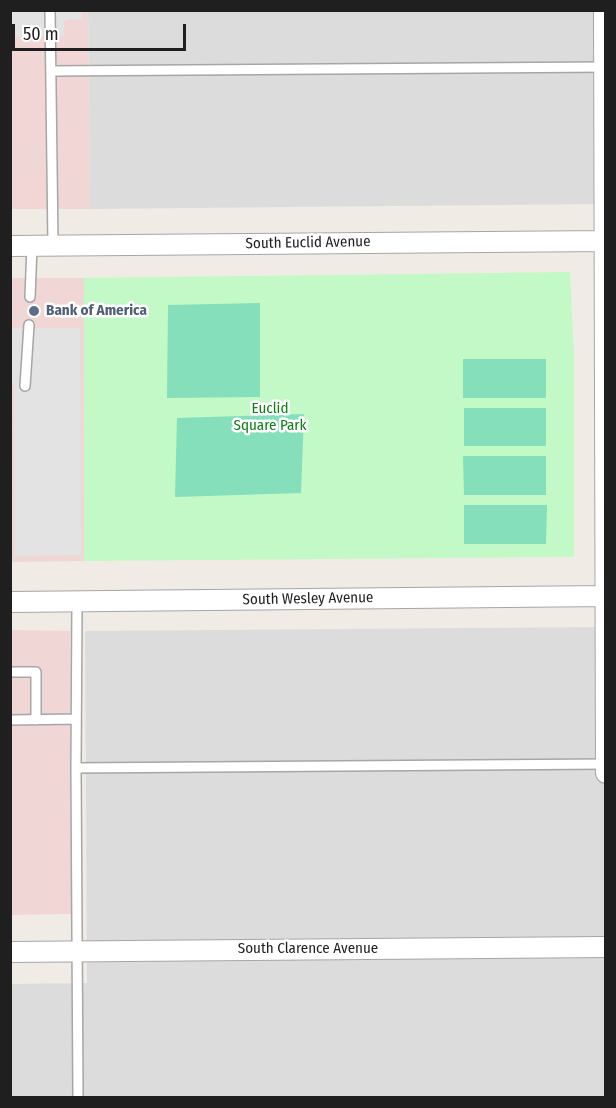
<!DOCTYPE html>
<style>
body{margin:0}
#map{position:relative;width:616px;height:1108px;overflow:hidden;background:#f0ece5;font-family:"Fira Sans Condensed",sans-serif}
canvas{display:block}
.frame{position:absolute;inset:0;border:12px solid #1f1f1f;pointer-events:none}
.scale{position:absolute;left:12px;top:24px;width:174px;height:27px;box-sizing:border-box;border:3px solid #1f1f1f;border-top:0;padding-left:8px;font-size:18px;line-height:21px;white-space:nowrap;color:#1f1f1f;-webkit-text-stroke:4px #fff;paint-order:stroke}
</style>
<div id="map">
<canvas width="616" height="1108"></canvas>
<div class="frame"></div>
<div class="scale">50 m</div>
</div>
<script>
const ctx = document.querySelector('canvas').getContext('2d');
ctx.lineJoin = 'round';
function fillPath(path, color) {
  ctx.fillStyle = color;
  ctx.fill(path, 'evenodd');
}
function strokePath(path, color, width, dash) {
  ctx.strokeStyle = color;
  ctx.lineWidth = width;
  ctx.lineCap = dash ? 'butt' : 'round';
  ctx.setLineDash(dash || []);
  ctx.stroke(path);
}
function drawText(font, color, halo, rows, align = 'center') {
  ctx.font = font + ' "Fira Sans Condensed",sans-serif';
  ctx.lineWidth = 5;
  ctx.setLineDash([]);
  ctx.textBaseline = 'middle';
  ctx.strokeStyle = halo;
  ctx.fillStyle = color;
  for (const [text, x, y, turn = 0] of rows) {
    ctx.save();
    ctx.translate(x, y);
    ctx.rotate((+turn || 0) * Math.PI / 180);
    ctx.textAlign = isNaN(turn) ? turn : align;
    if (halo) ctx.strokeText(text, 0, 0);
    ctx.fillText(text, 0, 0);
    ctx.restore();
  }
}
const residential = new Path2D(`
 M 88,11 L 605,11 L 605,204 L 90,209 Z
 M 605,627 L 605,1097 L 11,1097 L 10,984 L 87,983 L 85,631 Z`);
const commercial = new Path2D(`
 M 10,11 L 88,11 L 90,209 L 11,209 Z
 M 10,278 L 84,278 L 84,561 L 11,562 Z
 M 10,630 L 70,631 L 71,914 L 11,915 Z`);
const park = new Path2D(`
 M 570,272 L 574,354 L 574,557 L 84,561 L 84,278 Z`);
const pitch = new Path2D(`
 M 260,303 L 260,397 L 167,398 L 168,305 Z
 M 463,359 L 546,359 L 546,398 L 463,398 Z
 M 464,408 L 546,408 L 546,446 L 464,446 Z
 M 304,414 L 301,493 L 175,497 L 177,418 Z
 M 463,456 L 546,456 L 546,495 L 464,495 Z
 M 464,505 L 547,505 L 546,544 L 464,544 Z`);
const parking = new Path2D(`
 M 10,11 L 82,11 L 83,19 L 66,20 L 64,22 L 64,36 L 11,37 Z
 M 11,328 L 80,328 L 81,555 L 15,556 L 14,389 L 11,381 Z`);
const lane = new Path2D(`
 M 50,10 L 53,245
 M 51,71 L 606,67
 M 30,297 L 32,246
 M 25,386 L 29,325
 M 77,602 L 76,768 L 78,1098
 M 10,672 L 36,672 L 36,720
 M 10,720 L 76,719
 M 76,768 L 606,764`);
const street = new Path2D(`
 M 604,10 L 606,773
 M 10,246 L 606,241
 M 10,602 L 606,596
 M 10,952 L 606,947`);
const markers = [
 [34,311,6,"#5c6f8a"]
];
const streetNames = [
 ["South Euclid Avenue",308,243,-1],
 ["South Wesley Avenue",308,599,-1],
 ["South Clarence Avenue",308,949]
];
const serviceNames = [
 ["Bank of America",46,311]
];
const parkNames = [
 ["Euclid",270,409],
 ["Square Park",270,426]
];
fillPath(residential, '#dddcdc');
fillPath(commercial, '#f0d6d5');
fillPath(park, '#c3f9c7');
fillPath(pitch, '#84dfba');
fillPath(parking, '#e3e3e3');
strokePath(lane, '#a6a6a6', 12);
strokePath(street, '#a6a6a6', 22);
strokePath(lane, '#fff', 9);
strokePath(street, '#fff', 20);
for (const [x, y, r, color] of markers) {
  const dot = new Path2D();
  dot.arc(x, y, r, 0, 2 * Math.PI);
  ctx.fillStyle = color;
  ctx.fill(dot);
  strokePath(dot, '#fff', 2);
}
drawText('15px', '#1f1f1f', '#fff', streetNames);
drawText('bold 15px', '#4e5e75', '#fff', serviceNames, 'left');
drawText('15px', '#0c7e14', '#fff', parkNames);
</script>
